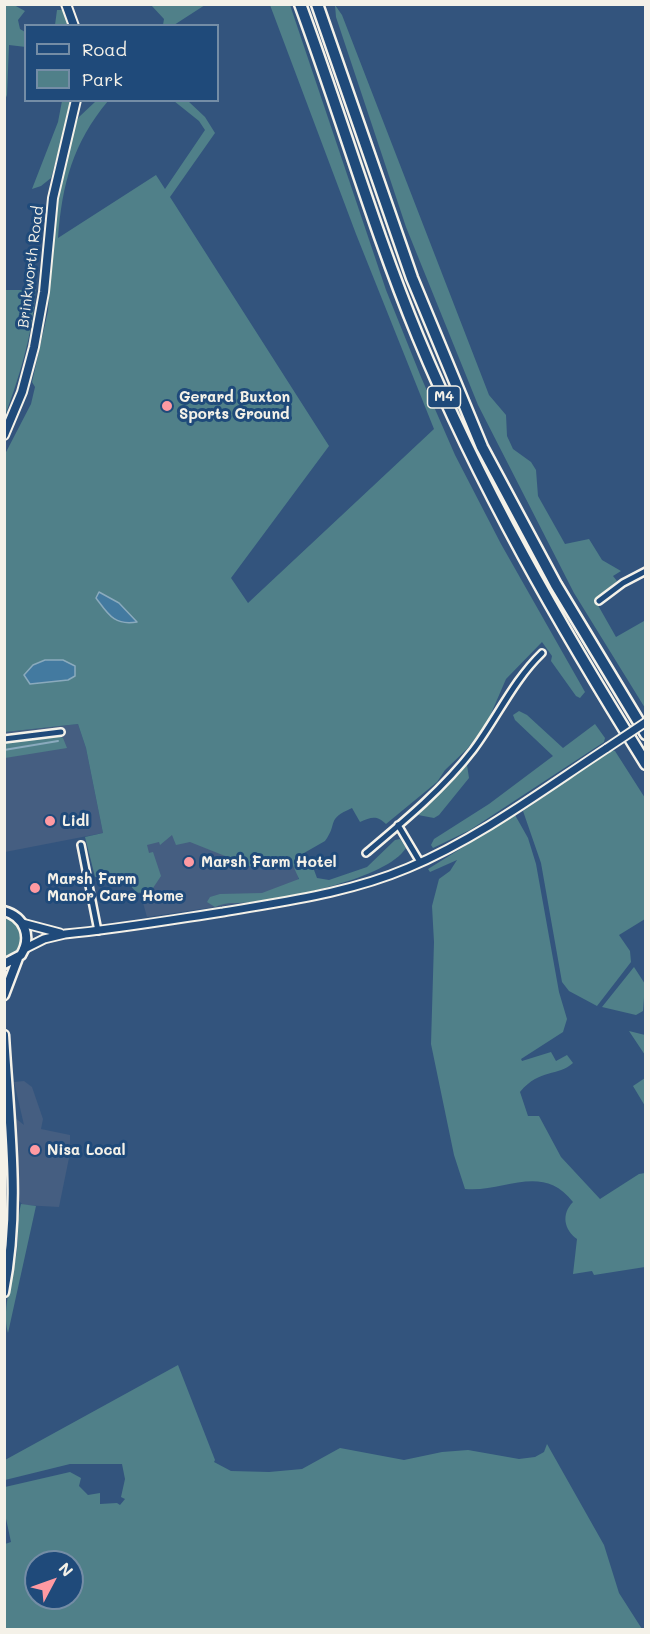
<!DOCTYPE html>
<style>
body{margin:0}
#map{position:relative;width:650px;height:1634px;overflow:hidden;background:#33547d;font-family:Mali,sans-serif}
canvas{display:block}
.frame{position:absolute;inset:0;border:6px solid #f4f1e8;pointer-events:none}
.legend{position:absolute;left:24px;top:24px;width:195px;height:78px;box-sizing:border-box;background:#1f4a7a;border:2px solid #748da6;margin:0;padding:8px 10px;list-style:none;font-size:18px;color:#f4f1e8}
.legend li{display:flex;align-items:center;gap:12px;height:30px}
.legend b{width:30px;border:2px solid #748da6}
.north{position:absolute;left:24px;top:1550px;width:60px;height:60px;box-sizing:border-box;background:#1f4a7a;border:2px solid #748da6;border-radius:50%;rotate:49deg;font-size:16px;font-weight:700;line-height:24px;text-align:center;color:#f4f1e8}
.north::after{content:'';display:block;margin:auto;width:21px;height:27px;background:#ff9aa2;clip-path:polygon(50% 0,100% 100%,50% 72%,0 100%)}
</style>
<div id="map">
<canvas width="650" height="1634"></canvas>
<div class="frame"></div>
<ul class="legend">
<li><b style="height:8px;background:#1f4a7a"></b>Road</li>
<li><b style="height:16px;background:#508089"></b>Park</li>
</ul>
<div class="north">N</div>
</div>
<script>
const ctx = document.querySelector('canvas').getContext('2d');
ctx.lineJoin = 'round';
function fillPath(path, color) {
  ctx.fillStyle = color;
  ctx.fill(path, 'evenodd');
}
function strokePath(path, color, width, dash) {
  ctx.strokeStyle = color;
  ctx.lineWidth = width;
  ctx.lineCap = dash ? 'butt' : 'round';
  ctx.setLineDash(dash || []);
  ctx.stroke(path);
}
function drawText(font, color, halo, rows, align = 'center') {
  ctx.font = font + ' Mali,sans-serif';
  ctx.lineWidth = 6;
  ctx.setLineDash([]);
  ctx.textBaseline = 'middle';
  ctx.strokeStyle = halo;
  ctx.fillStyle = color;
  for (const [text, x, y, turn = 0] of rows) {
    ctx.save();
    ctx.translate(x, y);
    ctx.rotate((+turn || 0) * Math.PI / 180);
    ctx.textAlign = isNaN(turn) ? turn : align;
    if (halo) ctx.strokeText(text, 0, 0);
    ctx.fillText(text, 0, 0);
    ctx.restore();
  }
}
const built = new Path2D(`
 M 78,724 L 86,748 L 103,833 L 5,852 L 4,732 Z
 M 174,834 L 240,862 L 244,867 L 291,861 L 297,871 L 300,890 L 295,895 L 147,917 L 134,871 L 145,842 Z
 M 24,1081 L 32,1087 L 43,1119 L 41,1129 L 70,1135 L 70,1153 L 59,1207 L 23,1205 L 19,1201 L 14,1117 L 24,1125 L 14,1082 Z`);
const green = new Path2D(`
 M 5,4 L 14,5 L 25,11 L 18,20 L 20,29 L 25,32 L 26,47 L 9,45 L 7,95 L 5,100 Z
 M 151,5 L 205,5 L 174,25 L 163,25 L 164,19 Z
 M 270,5 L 290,5 L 386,290 L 421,377 L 455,455 L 501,544 L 585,692 L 580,698 L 576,696 L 551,661 L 552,656 L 542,642 L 506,679 L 487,723 L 467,749 L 445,770 L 437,782 L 386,824 C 377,815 371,817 360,822 L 352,808 C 325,820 339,822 325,841 L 297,857 L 310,859 L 317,878 L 329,880 L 367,867 L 395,840 L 400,839 L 406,848 C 386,879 288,898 251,902 C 239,904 227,901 215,907 L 207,902 L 210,897 L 220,894 L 262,893 L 299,879 L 291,861 L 244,867 L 240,862 L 190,842 L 176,845 L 172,835 L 160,845 L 159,842 L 147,845 L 149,853 L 153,852 L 161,876 L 151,891 L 137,893 L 128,883 L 110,881 L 109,874 L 95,877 L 85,837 L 103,833 L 86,748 L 78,724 L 5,732 L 4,456 L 31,404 L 35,387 L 32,382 L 48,311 L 54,221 L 72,131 L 79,117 L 96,101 L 108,101 C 73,143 62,184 58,238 L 156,175 L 165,189 L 205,130 L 199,121 L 174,101 L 188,101 L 205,117 L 215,133 L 170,197 L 329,446 L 231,578 L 248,603 L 434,429 L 356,234 Z
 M 335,5 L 342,15 L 489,395 L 506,415 L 507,436 L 513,449 L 531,462 L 536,470 L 538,496 L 565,544 L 589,539 L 602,560 L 621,571 L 613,576 L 617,581 L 595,600 L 616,637 L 644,621 L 645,623 L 645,708 L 574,593 L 478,405 L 406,227 L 336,17 Z
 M 57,10 L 63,10 L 69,25 L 55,25 Z
 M 62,101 L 72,101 L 51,178 L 41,186 L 32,189 L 58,122 Z
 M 36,282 C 34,330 21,372 5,416 L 5,290 L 27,290 Z
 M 519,711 L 527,715 L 563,748 L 595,724 L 605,738 L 604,742 L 470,830 L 433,848 L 431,845 L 434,839 L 489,804 L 553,756 L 515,720 L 513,715 Z
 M 56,735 L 63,738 L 67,748 L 5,758 L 5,742 Z
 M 611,750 L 615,751 L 645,798 L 645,919 L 619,935 L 630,951 L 631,962 L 597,1006 L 569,991 L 562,982 L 541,863 L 523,811 Z
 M 467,765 L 469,778 L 439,815 L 434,818 L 418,815 Z
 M 515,815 L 528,838 L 536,864 L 559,992 L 567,1019 L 563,1032 L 521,1059 L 522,1061 L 551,1052 L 556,1061 L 567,1055 L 573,1063 C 558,1077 540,1068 520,1092 L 528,1116 L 539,1116 L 561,1157 L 600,1199 L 639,1174 L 645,1173 L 645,1267 L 594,1275 L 592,1271 L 573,1274 L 577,1239 C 564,1230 561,1214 573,1202 C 542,1162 504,1193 465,1189 L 454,1155 L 431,1044 L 434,942 L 432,906 L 439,879 L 450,871 L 457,860 L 430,872 L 428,869 Z
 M 5,917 L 17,925 C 24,939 20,953 5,959 Z
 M 634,967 L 645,984 L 643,1011 L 636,1015 L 602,1007 Z
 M 629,1031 L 645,1035 L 645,1056 L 645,1055 Z
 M 645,1078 L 645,1106 L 633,1086 Z
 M 21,1204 L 36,1206 L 8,1333 C 1,1307 14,1276 17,1250 C 19,1233 17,1220 21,1204 Z
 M 178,1365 L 215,1460 L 214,1462 L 231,1471 L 269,1472 L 302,1469 L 340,1448 L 404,1460 L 442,1452 L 468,1450 L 519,1459 L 535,1457 L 544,1452 L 547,1444 L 604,1545 L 619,1593 L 642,1629 L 5,1629 L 5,1544 L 11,1542 L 5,1514 L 5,1487 L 70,1472 L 81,1478 L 79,1486 L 88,1495 L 100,1493 L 100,1504 L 117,1503 L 120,1505 L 125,1499 L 121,1497 L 125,1479 L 122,1464 L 70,1464 L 5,1480 L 5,1460 ZM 36,1562 L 72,1562 L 72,1598 L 36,1598 Z`);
const water = new Path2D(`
 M 99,592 L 119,603 L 137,622 C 114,626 108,614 96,598 Z
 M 45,660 L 63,660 L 75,666 L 75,676 L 68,680 L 30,684 L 24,675 L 33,665 Z`);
const stream = new Path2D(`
 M 4,750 L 58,741`);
const minor = new Path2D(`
 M 599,601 L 623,583 L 646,571
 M 4,739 L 61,732
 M 398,825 L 420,862
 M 81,845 L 98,931
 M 366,853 C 403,822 443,789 473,750 C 497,718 513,681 542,653`);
const tertiary = new Path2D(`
 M 22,923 L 60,933
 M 24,949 L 44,939 L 65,934 C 118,929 170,920 223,912 C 286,901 349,893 408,868 C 479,838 543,790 607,748`);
const secondary = new Path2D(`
 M 66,4 L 74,26
 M 4,435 L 22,392 L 34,347 L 44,292 L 53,198 L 76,100`);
const primary = new Path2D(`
 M 4,911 C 25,917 32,937 21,955 L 4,964
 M 4,995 L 18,958
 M 4,1035 C 9,1121 21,1207 4,1292`);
const motorway = new Path2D(`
 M 300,4 C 341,115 373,228 418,337 C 480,487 560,626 646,764
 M 317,4 L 412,278 L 482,447 L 556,585 L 646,734`);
const tertiaryBridge = new Path2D(`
 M 607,748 L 646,722`);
const markers = [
 [167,406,6,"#ff9aa2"],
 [50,821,6,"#ff9aa2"],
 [189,862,6,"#ff9aa2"],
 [35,888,6,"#ff9aa2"],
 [35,1150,6,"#ff9aa2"]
];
const shields = [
 [444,397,33]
];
const shieldNames = [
 ["M4",444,397]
];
const streetNames = [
 ["Brinkworth Road",31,267,-83]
];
const poiNames = [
 ["Gerard Buxton",179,397],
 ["Sports Ground",179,414],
 ["Lidl",62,821],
 ["Marsh Farm Hotel",201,862],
 ["Marsh Farm",47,879],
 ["Manor Care Home",47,896],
 ["Nisa Local",47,1150]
];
fillPath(built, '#455e81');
fillPath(green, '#508089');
fillPath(water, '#437aa0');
strokePath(water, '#8aaabd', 1.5);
strokePath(stream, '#8aaabd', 2);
strokePath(minor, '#f4f1e8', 10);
strokePath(tertiary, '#f4f1e8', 11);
strokePath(secondary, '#f4f1e8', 12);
strokePath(primary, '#f4f1e8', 13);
strokePath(motorway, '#f4f1e8', 15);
strokePath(minor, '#1f4a7a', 5);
strokePath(tertiary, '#1f4a7a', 7);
strokePath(secondary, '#1f4a7a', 8);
strokePath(primary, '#1f4a7a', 8);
strokePath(motorway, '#1f4a7a', 10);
strokePath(tertiaryBridge, '#f4f1e8', 11, []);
strokePath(tertiaryBridge, '#1f4a7a', 7);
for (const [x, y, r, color] of markers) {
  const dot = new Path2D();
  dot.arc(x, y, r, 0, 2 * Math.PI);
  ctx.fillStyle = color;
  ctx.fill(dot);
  strokePath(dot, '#1f4a7a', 2);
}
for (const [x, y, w] of shields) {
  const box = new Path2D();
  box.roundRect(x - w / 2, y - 11, w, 22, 4.5);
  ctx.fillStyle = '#1f4a7a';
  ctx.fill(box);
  strokePath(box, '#f4f1e8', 1.5);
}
drawText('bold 14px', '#f4f1e8', null, shieldNames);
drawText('15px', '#f4f1e8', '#1f4a7a', streetNames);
drawText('bold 15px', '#f4f1e8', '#1f4a7a', poiNames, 'left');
</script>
